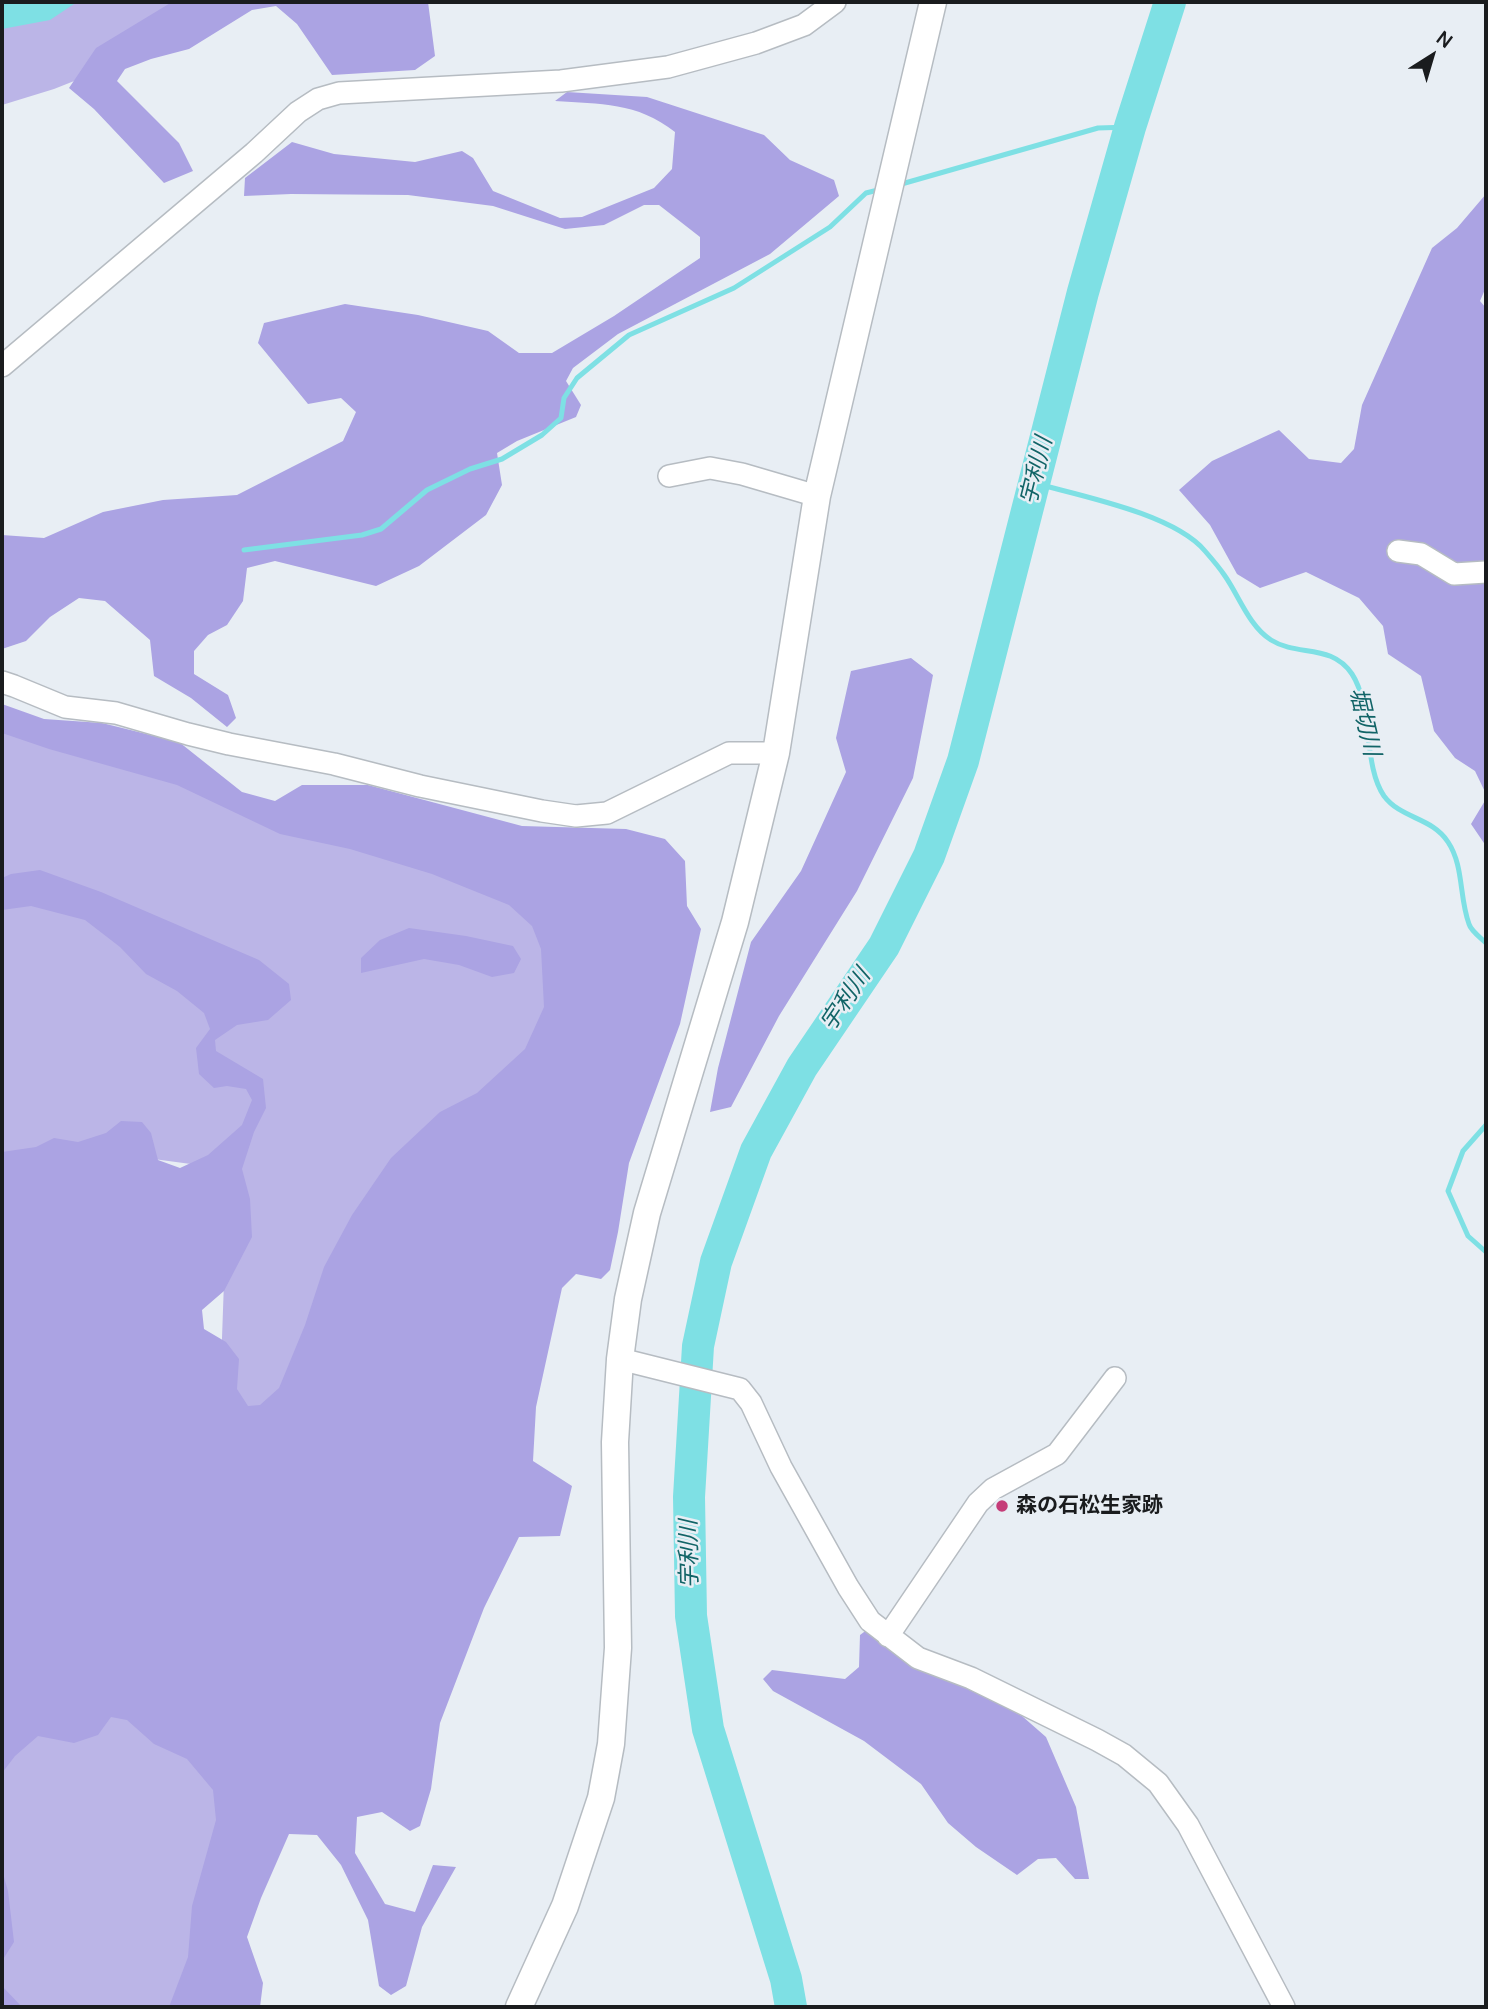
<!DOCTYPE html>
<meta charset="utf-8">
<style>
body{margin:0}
#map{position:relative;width:1488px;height:2009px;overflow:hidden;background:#e8eef4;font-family:Manrope,sans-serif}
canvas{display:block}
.frame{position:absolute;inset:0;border:4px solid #1a1c1e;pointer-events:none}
.north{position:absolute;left:1397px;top:21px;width:70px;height:70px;-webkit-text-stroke:5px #e8eef4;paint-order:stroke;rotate:37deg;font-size:19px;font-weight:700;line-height:28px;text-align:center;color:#1a1c1e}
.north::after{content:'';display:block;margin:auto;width:24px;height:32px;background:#1a1c1e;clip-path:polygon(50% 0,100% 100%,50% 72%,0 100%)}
</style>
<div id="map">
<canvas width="1488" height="2009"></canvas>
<div class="frame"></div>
<div class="north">N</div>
</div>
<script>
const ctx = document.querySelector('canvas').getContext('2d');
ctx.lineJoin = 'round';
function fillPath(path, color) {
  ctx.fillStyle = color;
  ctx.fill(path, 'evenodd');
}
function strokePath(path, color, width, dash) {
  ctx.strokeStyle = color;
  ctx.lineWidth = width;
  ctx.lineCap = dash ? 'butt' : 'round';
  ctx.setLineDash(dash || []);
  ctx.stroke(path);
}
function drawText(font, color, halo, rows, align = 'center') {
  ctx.font = font + ' Manrope,"Noto Sans JP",sans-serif';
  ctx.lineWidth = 5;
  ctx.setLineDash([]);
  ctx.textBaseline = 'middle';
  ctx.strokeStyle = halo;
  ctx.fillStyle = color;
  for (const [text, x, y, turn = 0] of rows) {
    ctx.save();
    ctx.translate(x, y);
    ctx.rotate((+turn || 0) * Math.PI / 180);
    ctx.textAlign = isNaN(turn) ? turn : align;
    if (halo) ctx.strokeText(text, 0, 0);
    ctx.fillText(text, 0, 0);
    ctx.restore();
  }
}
const green = new Path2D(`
 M 2,2 L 225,2 L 117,64 L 54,89 L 2,105 Z
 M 2,719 L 511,891 L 557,943 L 549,1036 L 313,1386 L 251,1426 L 221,1366 L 228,1169 L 109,1153 L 2,1179 Z
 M 2,1619 L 280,1820 L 242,1937 L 250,2007 L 2,2007 Z`);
const forest = new Path2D(`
 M 172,2 L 428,2 L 435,56 L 415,70 L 332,75 L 297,24 L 276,6 L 252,10 L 189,49 L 151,59 L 125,69 L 117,81 L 179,143 L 193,171 L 164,183 L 94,109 L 69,88 L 96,48 Z
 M 567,92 L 647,97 L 764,135 L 790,160 L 834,180 L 839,196 L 770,254 L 618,334 L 573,368 L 566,381 L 581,405 L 576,417 L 517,441 L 497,453 L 502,485 L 486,515 L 419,566 L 376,586 L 275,561 L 247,568 L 243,601 L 227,625 L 208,635 L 194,651 L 194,674 L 228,695 L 236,718 L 227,727 L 191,698 L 154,676 L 150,640 L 105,601 L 79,598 L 50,617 L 26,641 L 2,649 L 2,535 L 44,538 L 103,512 L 163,500 L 237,495 L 343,441 L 356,412 L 341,398 L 308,404 L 258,343 L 264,323 L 345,304 L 418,315 L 488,331 L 519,353 L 552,353 L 614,316 L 700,258 L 700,237 L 659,205 L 644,205 L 604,225 L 565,229 L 493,206 L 408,195 L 291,194 L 244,196 L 245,178 L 292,142 L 334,154 L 415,162 L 462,151 L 473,158 L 493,191 L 560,218 L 582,217 L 654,188 L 672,169 L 675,132 C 637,102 600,104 555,101 Z
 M 1486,194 L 1486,287 L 1480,301 L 1486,308 L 1486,794 L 1475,771 L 1455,758 L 1434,731 L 1421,676 L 1388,654 L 1383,626 L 1359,598 L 1306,572 L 1260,588 L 1237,574 L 1210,525 L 1179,490 L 1212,461 L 1279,430 L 1309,459 L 1341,463 L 1354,449 L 1362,405 L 1432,248 L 1457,228 Z
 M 911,658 L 933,675 L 913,778 L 857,891 L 779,1016 L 731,1107 L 710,1112 L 718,1068 L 751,942 L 801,871 L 846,772 L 836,738 L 851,671 Z
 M 2,704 L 44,719 L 102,723 L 179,742 L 242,792 L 275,801 L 302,785 L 368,785 L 522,826 L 626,829 L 665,839 L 685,861 L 687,906 L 701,929 L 680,1024 L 629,1163 L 618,1232 L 610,1270 L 601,1279 L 576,1274 L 562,1288 L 536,1407 L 533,1461 L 572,1486 L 560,1536 L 519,1537 L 484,1608 L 440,1723 L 431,1789 L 420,1826 L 410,1831 L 382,1812 L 357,1817 L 355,1853 L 385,1904 L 415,1912 L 433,1865 L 456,1867 L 422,1927 L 406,1986 L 391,1995 L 379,1986 L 368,1920 L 341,1865 L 317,1835 L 289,1834 L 261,1898 L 247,1937 L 263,1983 L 260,2007 L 169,2007 L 188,1957 L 192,1906 L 216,1820 L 213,1790 L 187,1759 L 154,1744 L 127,1720 L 111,1717 L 98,1735 L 74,1743 L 38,1736 L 15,1756 L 2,1773 L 2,1152 L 36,1147 L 54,1138 L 78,1142 L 106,1133 L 121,1121 L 142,1122 L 151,1133 L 158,1160 L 180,1168 L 208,1155 L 242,1125 L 252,1100 L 246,1089 L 227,1086 L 214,1088 L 199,1074 L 196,1048 L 210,1029 L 204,1013 L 177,991 L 146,974 L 120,947 L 85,920 L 31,906 L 2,910 L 2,878 L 11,874 L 40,870 L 101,892 L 259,960 L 289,984 L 291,1000 L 268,1020 L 237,1025 L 215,1040 L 216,1051 L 263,1079 L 266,1108 L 254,1132 L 242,1169 L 250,1199 L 252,1237 L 224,1291 L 202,1310 L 204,1329 L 226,1342 L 239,1359 L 237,1389 L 248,1406 L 260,1405 L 279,1388 L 305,1325 L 324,1267 L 352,1215 L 391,1158 L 440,1112 L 477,1093 L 525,1049 L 544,1007 L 541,949 L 532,926 L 509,905 L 432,874 L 350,849 L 280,834 L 177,785 L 49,749 L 2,733 Z
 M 1486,799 L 1486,846 L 1471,824 Z
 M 409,928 L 466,936 L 513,946 L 521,959 L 514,973 L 492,977 L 459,965 L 424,959 L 361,973 L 361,958 L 380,940 Z
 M 868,1629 L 953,1680 L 1022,1716 L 1046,1737 L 1076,1807 L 1089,1879 L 1075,1879 L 1056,1858 L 1038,1859 L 1017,1875 L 976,1847 L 948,1823 L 921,1784 L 864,1741 L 773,1691 L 763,1679 L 772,1670 L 845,1679 L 859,1667 L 860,1635 Z
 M 2,1870 L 8,1891 L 14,1942 L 2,1961 L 2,1986 L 22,2007 L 2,2007 Z`);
const water = new Path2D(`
 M 2,2 L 77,2 L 50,20 L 2,29 Z`);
const stream = new Path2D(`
 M 898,185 L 1098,128 L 1130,127
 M 1034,483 C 1081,496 1174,514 1205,551 C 1212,559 1219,567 1225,576 C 1239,596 1249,626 1271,640 C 1298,657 1331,643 1352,674 C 1373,706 1363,766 1384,796 C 1401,819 1432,817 1448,842 C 1464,866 1459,897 1469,924 C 1471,931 1481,938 1486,943
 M 244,550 L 362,535 L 381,529 L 427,490 L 470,469 L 502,459 L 542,435 L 561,418 L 564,398 L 577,378 L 629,335 L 734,288 L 830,227 L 866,193 L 882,189
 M 1486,1125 L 1463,1151 L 1448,1191 L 1468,1236 L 1486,1252`);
const river = new Path2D(`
 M 791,2007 L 786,1979 L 708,1729 L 691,1616 L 689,1497 L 698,1346 L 716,1262 L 756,1151 L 802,1067 L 884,946 L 929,856 L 963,761 L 1083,292 L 1130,127 L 1170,2`);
const minor = new Path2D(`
 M 2,366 L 254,153 L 298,112 L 318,99 L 339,93 L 561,81 L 668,67 L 756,43 L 804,25 L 835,2
 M 669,476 L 710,468 L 742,474 L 817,496
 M 1398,551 L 1421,554 L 1454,574 L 1486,572
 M 2,682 L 14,686 L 65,707 L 116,713 L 188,734 L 229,744 L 334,764 L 420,786 L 542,811 L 576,816 L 607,813 L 729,753 L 776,753
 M 620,1359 L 740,1389 L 751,1403 L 781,1467 L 848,1587 L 870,1621 L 918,1658 L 971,1678 L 1097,1740 L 1124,1755 L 1158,1783 L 1188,1825 L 1284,2007
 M 888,1636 L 978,1503 L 993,1489 L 1057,1454 L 1115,1378`);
const tertiary = new Path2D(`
 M 519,2007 L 565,1906 L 601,1798 L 611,1744 L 618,1648 L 615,1442 L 620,1359 L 628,1299 L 647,1213 L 735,922 L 776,753 L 817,496 L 933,2`);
const markers = [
 [1002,1506,7,"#c53c78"]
];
const poiNames = [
 ["森の石松生家跡",1016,1506]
];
const waterNames = [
 ["宇利川",1037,471,-76],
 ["堀切川",1364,722,77],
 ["宇利川",846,1000,-56],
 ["宇利川",690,1554,-91]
];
fillPath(green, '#bbb5e7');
fillPath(forest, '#aba3e3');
fillPath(water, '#7ee0e4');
strokePath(stream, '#7ee0e4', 5);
strokePath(river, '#7ee0e4', 32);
strokePath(minor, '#b6bcc2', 24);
strokePath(tertiary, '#b6bcc2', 29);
strokePath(minor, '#fff', 21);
strokePath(tertiary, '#fff', 26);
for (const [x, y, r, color] of markers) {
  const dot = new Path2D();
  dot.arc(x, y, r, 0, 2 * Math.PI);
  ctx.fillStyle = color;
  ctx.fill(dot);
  strokePath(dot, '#e8eef4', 2.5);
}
drawText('bold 21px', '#1a1c1e', '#e8eef4', poiNames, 'left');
drawText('italic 23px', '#116467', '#e8eef4', waterNames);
</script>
